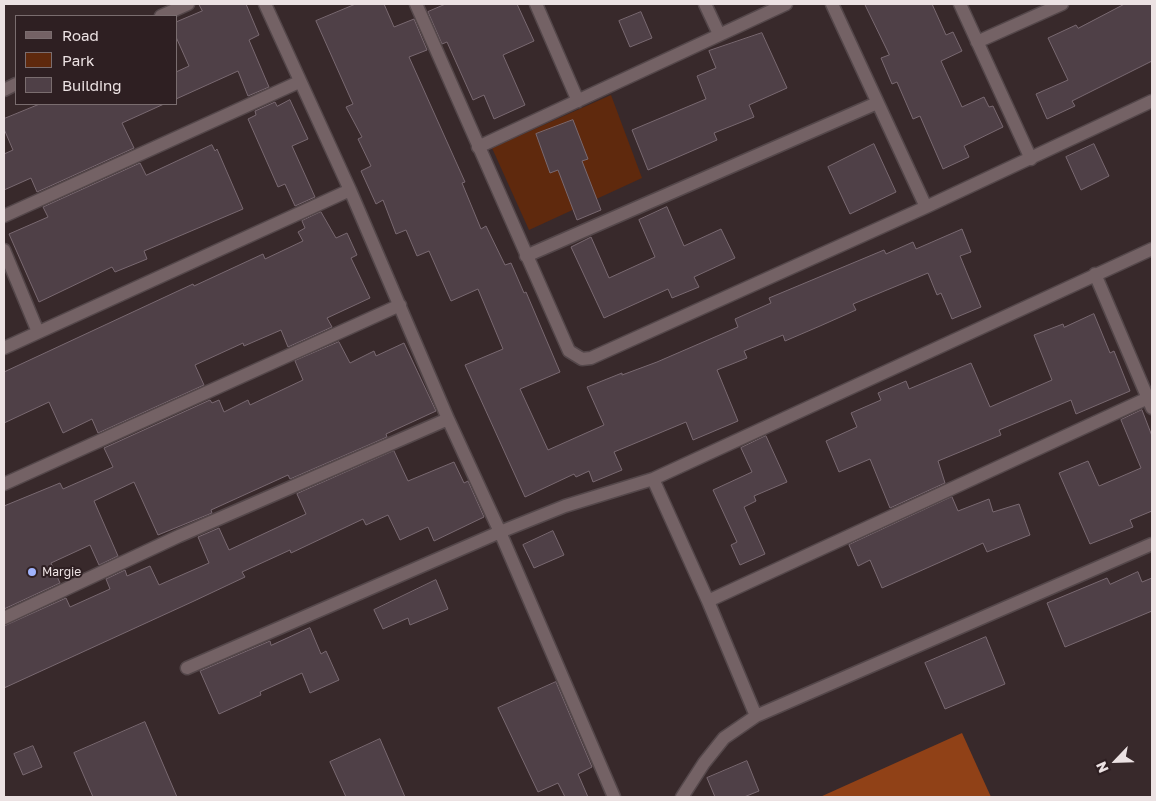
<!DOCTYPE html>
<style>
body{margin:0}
#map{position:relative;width:1156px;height:801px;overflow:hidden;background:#38292b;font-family:"Golos Text",sans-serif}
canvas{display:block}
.frame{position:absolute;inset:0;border:5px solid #ece2e3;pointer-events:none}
.legend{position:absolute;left:15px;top:15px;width:162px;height:90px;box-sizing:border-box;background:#2e1f22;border:1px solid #7a6d6f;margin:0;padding:6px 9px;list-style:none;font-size:15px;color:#ece2e3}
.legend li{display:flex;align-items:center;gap:10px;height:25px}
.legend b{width:25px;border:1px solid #7a6d6f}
.north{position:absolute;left:1091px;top:736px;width:50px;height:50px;-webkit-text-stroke:4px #2e1f22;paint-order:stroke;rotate:246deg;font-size:14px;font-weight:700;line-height:20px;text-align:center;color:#ece2e3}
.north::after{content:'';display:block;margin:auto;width:18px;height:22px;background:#ece2e3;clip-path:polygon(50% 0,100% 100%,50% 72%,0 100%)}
</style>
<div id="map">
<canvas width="1156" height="801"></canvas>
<div class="frame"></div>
<ul class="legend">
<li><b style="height:6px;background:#746265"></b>Road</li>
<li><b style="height:14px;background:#5f290d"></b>Park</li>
<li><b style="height:14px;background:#4f4047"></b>Building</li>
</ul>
<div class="north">N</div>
</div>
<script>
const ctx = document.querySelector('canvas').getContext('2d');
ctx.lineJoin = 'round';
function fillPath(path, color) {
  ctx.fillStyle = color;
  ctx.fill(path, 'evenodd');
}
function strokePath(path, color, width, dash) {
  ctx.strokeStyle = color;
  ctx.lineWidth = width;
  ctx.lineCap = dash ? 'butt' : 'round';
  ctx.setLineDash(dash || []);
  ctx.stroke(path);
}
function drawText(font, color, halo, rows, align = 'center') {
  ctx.font = font + ' "Golos Text",sans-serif';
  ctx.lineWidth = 4;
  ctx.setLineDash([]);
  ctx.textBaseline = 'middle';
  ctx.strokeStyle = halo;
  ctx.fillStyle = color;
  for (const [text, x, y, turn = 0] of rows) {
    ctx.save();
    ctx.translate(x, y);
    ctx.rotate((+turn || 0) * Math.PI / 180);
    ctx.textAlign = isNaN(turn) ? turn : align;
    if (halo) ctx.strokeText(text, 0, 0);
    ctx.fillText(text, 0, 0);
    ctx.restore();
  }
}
const green = new Path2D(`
 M 611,95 L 642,178 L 529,230 L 492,148 Z`);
const forest = new Path2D(`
 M 962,733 L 991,797 L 820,797 Z`);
const building = new Path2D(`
 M 199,4 L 246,4 L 259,35 L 249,40 L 269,87 L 248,96 L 238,71 L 176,99 L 176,72 L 189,66 L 176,37 L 176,22 L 202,11 Z
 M 356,4 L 384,4 L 394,27 L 414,19 L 427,50 L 409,57 L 465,182 L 462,183 L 481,229 L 486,226 L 505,265 L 511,263 L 524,293 L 526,292 L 560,372 L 520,389 L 548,450 L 604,425 L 587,387 L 622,373 L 622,375 L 657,362 L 738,327 L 735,319 L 771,303 L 769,298 L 884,250 L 886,254 L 913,242 L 916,249 L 962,229 L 971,252 L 960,256 L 981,307 L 952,319 L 941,293 L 937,295 L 928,273 L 853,304 L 856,310 L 820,326 L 785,341 L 783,335 L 744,351 L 747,358 L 717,370 L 738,421 L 693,440 L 686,422 L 614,452 L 622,470 L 593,482 L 589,471 L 576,477 L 574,474 L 525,497 L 465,365 L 503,349 L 478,289 L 451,301 L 429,251 L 417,256 L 406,230 L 396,234 L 383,200 L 376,204 L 361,171 L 371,166 L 358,139 L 362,137 L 346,107 L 353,104 L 316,21 Z
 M 446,4 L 517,4 L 534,41 L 503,55 L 525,105 L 494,119 L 484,95 L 473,100 L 447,42 L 442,44 L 428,12 Z
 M 865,4 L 932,4 L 946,35 L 953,32 L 962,51 L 941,61 L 962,107 L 984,97 L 989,107 L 993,106 L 1003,127 L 964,146 L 969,157 L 943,169 L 920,116 L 913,119 L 897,82 L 892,84 L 881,58 L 889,55 Z
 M 1125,4 L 1152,4 L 1152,61 L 1072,101 L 1075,106 L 1047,119 L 1036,94 L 1068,80 L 1048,38 L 1076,25 L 1078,28 Z
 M 641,12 L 652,38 L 630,47 L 619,21 Z
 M 762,33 L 787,88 L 749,105 L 754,117 L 714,133 L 717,140 L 648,170 L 632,130 L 706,99 L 697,76 L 716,68 L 709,51 Z
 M 290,100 L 308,139 L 292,146 L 315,197 L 295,206 L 285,184 L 278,187 L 248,119 L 256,115 L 255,111 L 275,102 L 277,106 Z
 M 40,104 L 164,104 L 122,123 L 134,148 L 37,192 L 31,178 L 4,190 L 4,154 L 13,150 L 4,129 L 4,119 Z
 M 573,120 L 588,159 L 582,161 L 601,210 L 577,220 L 558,170 L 550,173 L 536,134 Z
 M 874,144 L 896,192 L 850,214 L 828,167 Z
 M 1094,144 L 1109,176 L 1081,190 L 1066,157 Z
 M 212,145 L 215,151 L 217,149 L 243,209 L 144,251 L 147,259 L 115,272 L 112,267 L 39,302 L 9,234 L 48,217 L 43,207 L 140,163 L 146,175 Z
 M 667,207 L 684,246 L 721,229 L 735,258 L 694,277 L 699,287 L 672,298 L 668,289 L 604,318 L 571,247 L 591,237 L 609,278 L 655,257 L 639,220 Z
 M 321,212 L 336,238 L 347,233 L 357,255 L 351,258 L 370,298 L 327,318 L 332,327 L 288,347 L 281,330 L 244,346 L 243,343 L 195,365 L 204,385 L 98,433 L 92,419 L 63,433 L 49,402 L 4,423 L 4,372 L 193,284 L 194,286 L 263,254 L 265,259 L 303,241 L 298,232 L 305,228 L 302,221 Z
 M 1094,314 L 1110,353 L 1114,351 L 1130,391 L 1076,414 L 1071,400 L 999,430 L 1001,435 L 938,461 L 945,483 L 890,508 L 870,459 L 839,472 L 826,441 L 857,427 L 851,413 L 881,400 L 878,393 L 906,381 L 909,389 L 971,363 L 990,407 L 1052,380 L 1034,335 L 1063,324 L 1064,327 Z
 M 339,342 L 350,363 L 374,351 L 376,356 L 404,343 L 436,411 L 386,434 L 387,437 L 290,479 L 288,475 L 211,510 L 212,513 L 158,535 L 134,482 L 94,501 L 118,556 L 99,565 L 90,545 L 51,563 L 60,583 L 4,609 L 4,506 L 60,483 L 63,489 L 113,467 L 104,448 L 210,400 L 212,403 L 219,400 L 224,412 L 248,400 L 250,405 L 303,380 L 295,361 Z
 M 1142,410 L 1152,436 L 1152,511 L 1130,520 L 1133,527 L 1090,544 L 1059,473 L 1088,461 L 1099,486 L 1141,468 L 1121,420 Z
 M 766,436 L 787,482 L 754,496 L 756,501 L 744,507 L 765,554 L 740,565 L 731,545 L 737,542 L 713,490 L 752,472 L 741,448 Z
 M 394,451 L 408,481 L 454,462 L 464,483 L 468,481 L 484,517 L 434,541 L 428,527 L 400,540 L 388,515 L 366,525 L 363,519 L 291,553 L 290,550 L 242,572 L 245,577 L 194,601 L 4,688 L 4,626 L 66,598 L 70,607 L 110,589 L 106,579 L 125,570 L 127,576 L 150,566 L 159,585 L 209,563 L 198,537 L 219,528 L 229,550 L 306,514 L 297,494 Z
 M 952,497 L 958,511 L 989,499 L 993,512 L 1019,504 L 1030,535 L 987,552 L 983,543 L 882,588 L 870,560 L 858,566 L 849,545 Z
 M 553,531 L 564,555 L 534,568 L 523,545 Z
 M 1138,572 L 1142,582 L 1152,578 L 1152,611 L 1065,647 L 1047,603 L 1107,578 L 1110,584 Z
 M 436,580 L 448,609 L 410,625 L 408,618 L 383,629 L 374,610 Z
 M 310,628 L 321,654 L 326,651 L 339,680 L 310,693 L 302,673 L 260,692 L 261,695 L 219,714 L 200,671 L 270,641 L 271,645 Z
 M 986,637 L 1005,684 L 945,709 L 925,663 Z
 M 556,682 L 592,767 L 578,774 L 588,797 L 565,797 L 558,783 L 538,792 L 498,708 Z
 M 145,722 L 177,797 L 93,797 L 74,753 Z
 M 380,739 L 405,797 L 346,797 L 330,762 Z
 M 33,746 L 42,767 L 23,775 L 14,754 Z
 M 747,761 L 759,791 L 744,797 L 715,797 L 707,778 Z`);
const minor = new Path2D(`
 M 265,4 L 350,190 L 448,419 L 500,532 L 565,506 L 653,479 L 1152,249
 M 416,4 L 569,351 L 582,359 L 591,358 L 926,207 L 1152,101
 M 536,4 L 578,101
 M 705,4 L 719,34
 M 832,4 L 926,207
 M 960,4 L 1031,159
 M 161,16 L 188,4
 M 977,42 L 1062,4
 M 4,90 L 16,84
 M 478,147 L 786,4
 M 4,216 L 299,82
 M 4,250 L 38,332
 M 526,256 L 877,103
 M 1095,274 L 1152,408
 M 4,348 L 350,190
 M 653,479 L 708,601 L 756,716
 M 4,484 L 400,305
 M 708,601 L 1148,398
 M 4,618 L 179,536 L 448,419
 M 187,668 L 500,532 L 614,797
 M 682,797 L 704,763 L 724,738 L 756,716 L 1152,544`);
const markers = [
 [32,572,5,"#a0b3fd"]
];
const poiNames = [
 ["Margie",42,572]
];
fillPath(green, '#5f290d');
fillPath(forest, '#904117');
fillPath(building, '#4f4047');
strokePath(building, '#796971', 1);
strokePath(minor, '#54474a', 15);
strokePath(minor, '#746265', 12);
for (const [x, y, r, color] of markers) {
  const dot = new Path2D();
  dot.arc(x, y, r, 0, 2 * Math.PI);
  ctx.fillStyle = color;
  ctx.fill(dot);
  strokePath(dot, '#2e1f22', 2);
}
drawText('12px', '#ece2e3', '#2e1f22', poiNames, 'left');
</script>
